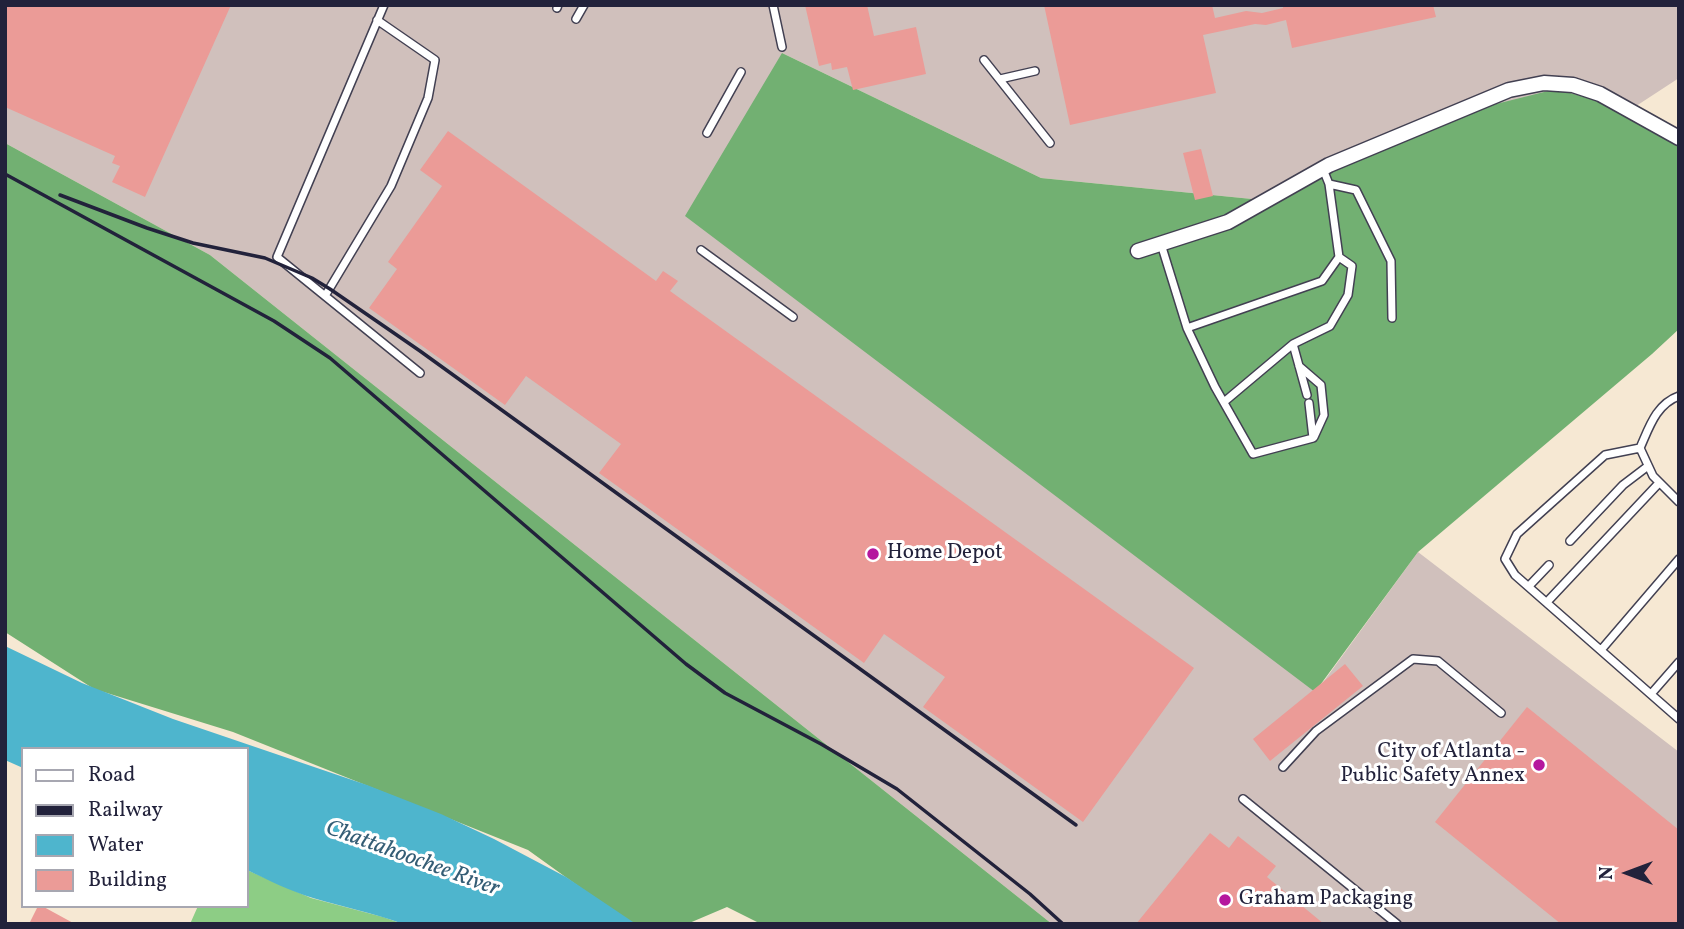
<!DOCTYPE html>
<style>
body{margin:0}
#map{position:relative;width:1684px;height:929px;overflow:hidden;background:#f6e8d3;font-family:Vollkorn,serif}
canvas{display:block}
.frame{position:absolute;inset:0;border:7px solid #22223b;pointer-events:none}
.legend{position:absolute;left:21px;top:747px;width:228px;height:161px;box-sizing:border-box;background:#fff;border:2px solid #a7a7b1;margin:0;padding:9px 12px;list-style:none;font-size:21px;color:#22223b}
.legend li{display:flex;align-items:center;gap:14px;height:35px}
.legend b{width:35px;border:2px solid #a7a7b1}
.north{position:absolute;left:1593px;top:838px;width:70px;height:70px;-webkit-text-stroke:5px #fff;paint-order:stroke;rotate:270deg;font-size:19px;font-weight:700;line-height:28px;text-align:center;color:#22223b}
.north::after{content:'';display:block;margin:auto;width:24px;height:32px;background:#22223b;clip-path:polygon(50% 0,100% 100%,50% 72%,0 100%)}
</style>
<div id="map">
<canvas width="1684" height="929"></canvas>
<div class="frame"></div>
<ul class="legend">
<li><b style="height:9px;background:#fff"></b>Road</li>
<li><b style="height:9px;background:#22223b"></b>Railway</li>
<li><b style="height:19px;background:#4eb5cd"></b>Water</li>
<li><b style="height:19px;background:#eb9b97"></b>Building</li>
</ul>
<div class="north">N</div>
</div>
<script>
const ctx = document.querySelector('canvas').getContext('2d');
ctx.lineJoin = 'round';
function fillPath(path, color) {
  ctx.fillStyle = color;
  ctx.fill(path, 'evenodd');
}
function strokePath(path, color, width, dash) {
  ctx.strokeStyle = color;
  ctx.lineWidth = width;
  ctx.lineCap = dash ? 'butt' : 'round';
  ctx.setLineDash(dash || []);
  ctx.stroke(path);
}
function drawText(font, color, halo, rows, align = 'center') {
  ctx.font = font + ' Vollkorn,serif';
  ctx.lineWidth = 6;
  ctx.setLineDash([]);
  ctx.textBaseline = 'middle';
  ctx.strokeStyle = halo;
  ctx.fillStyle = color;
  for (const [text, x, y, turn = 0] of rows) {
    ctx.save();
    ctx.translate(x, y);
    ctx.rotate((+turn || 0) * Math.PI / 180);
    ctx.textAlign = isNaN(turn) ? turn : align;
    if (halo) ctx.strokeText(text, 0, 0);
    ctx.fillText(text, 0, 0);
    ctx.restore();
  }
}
const industrial = new Path2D(`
 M 5,5 L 1679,5 L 1679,78 L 1630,110 L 1262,200 L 1041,178 L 782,53 L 1316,692 L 1418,552 L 1679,752 L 1679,924 L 1052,924 L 210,255 L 5,143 Z`);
const green = new Path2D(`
 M 247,870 L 311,898 L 383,917 L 403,924 L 190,924 L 198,906 L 247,906 Z`);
const forest = new Path2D(`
 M 782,53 L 1041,178 L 1262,200 L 1468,111 L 1556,89 L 1630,110 L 1679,143 L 1679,329 L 1652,354 L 1418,552 L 1315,692 L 685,216 Z
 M 5,143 L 210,255 L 1052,924 L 761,924 L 727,907 L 687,924 L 631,924 L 528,850 L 233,732 L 94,689 L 5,632 Z`);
const water = new Path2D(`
 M 5,646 L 82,683 L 173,719 L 367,785 L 441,814 L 494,839 L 566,877 L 636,924 L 403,924 C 373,913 343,907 313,898 C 290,891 268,880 247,870 L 247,749 L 23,749 L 23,768 L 5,760 Z`);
const building = new Path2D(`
 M 5,5 L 231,5 L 145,197 L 112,182 L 120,166 L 112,163 L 115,156 L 5,107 Z
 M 805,5 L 867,5 L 874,36 L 916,27 L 926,74 L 853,90 L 847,67 L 832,70 L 831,63 L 819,66 Z
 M 1044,5 L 1212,5 L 1215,18 L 1246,11 L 1262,13 L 1283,8 L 1283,5 L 1433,5 L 1436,17 L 1292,48 L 1286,20 L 1266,25 L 1255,24 L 1203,35 L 1216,93 L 1070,125 Z
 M 448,131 L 656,281 L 663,271 L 678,281 L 670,291 L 1194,668 L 1083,822 L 923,707 L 945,677 L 884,634 L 864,663 L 599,473 L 621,444 L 526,376 L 505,405 L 369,308 L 397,269 L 388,262 L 442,186 L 420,170 Z
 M 1201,149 L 1213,196 L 1195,200 L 1183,153 Z
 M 1345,664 L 1363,686 L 1270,761 L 1253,739 Z
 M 1527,707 L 1679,830 L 1679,924 L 1561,924 L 1435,822 Z
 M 1210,833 L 1229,848 L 1238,836 L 1276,866 L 1267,877 L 1324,924 L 1136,924 Z
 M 38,906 L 42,906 L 75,924 L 29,924 Z`);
const service = new Path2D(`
 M 384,5 L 277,257 L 420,373
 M 773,5 L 782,47
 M 557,8 L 558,5
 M 576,19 L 584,5
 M 984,60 L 1050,143
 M 1000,79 L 1035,71
 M 707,133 L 741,72
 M 1329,184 L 1356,190 L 1391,261 L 1392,318
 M 1161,244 L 1187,328 L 1215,387 L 1253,454 L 1313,438 L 1309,403
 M 701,250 L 793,317
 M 325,296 L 391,186 L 428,98 L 435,60 L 377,20
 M 1187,328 L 1322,281 L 1339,257
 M 1299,366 L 1321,385 L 1324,415 L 1314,437
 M 1307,395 L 1293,344 L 1330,326 L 1348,295 L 1352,266 L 1339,257 L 1329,184 L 1323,169
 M 1679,396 C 1656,404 1649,428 1640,448 L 1653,476 L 1679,502
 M 1224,402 L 1293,344
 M 1640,448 L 1605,455 L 1517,534 L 1505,559 L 1515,575 L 1679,719
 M 1570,541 L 1623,485 L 1648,466
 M 1529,586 L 1549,565
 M 1547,602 L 1659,483
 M 1601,650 L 1679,559
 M 1651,694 L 1679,662
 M 1283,767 L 1316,731 L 1413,659 L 1438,661 L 1501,713
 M 1243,799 L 1397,924`);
const minor = new Path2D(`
 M 1138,251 L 1228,222 L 1329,165 L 1509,90 L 1544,83 L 1573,85 L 1600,94 L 1679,138`);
const rail = new Path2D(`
 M 5,174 L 274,321 L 330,358 L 686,664 L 725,693 L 821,744 L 897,789 L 1030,894 L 1063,924
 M 60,195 L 147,228 L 193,243 L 265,258 L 312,278 L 330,289 L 420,351 L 1076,825`);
const markers = [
 [873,554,7,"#b5179e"],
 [1539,765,7,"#b5179e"],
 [1225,900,7,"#b5179e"]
];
const poiNames = [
 ["Home Depot",887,554],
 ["City of Atlanta -",1525,753,"right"],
 ["Public Safety Annex",1525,777,"right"],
 ["Graham Packaging",1239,900]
];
const waterNames = [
 ["Chattahoochee River",412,860,20]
];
fillPath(industrial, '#d0c0bc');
fillPath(green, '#8dcd85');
fillPath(forest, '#72b072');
fillPath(water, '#4eb5cd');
fillPath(building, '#eb9b97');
strokePath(service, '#424052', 10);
strokePath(minor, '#424052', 17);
strokePath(service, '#fff', 7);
strokePath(minor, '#fff', 14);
strokePath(rail, '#22223b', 3.5);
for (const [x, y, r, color] of markers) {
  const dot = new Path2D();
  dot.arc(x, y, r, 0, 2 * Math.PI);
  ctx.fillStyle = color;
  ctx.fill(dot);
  strokePath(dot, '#fff', 2.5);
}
drawText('21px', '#22223b', '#fff', poiNames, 'left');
drawText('italic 23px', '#345d75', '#fff', waterNames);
</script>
